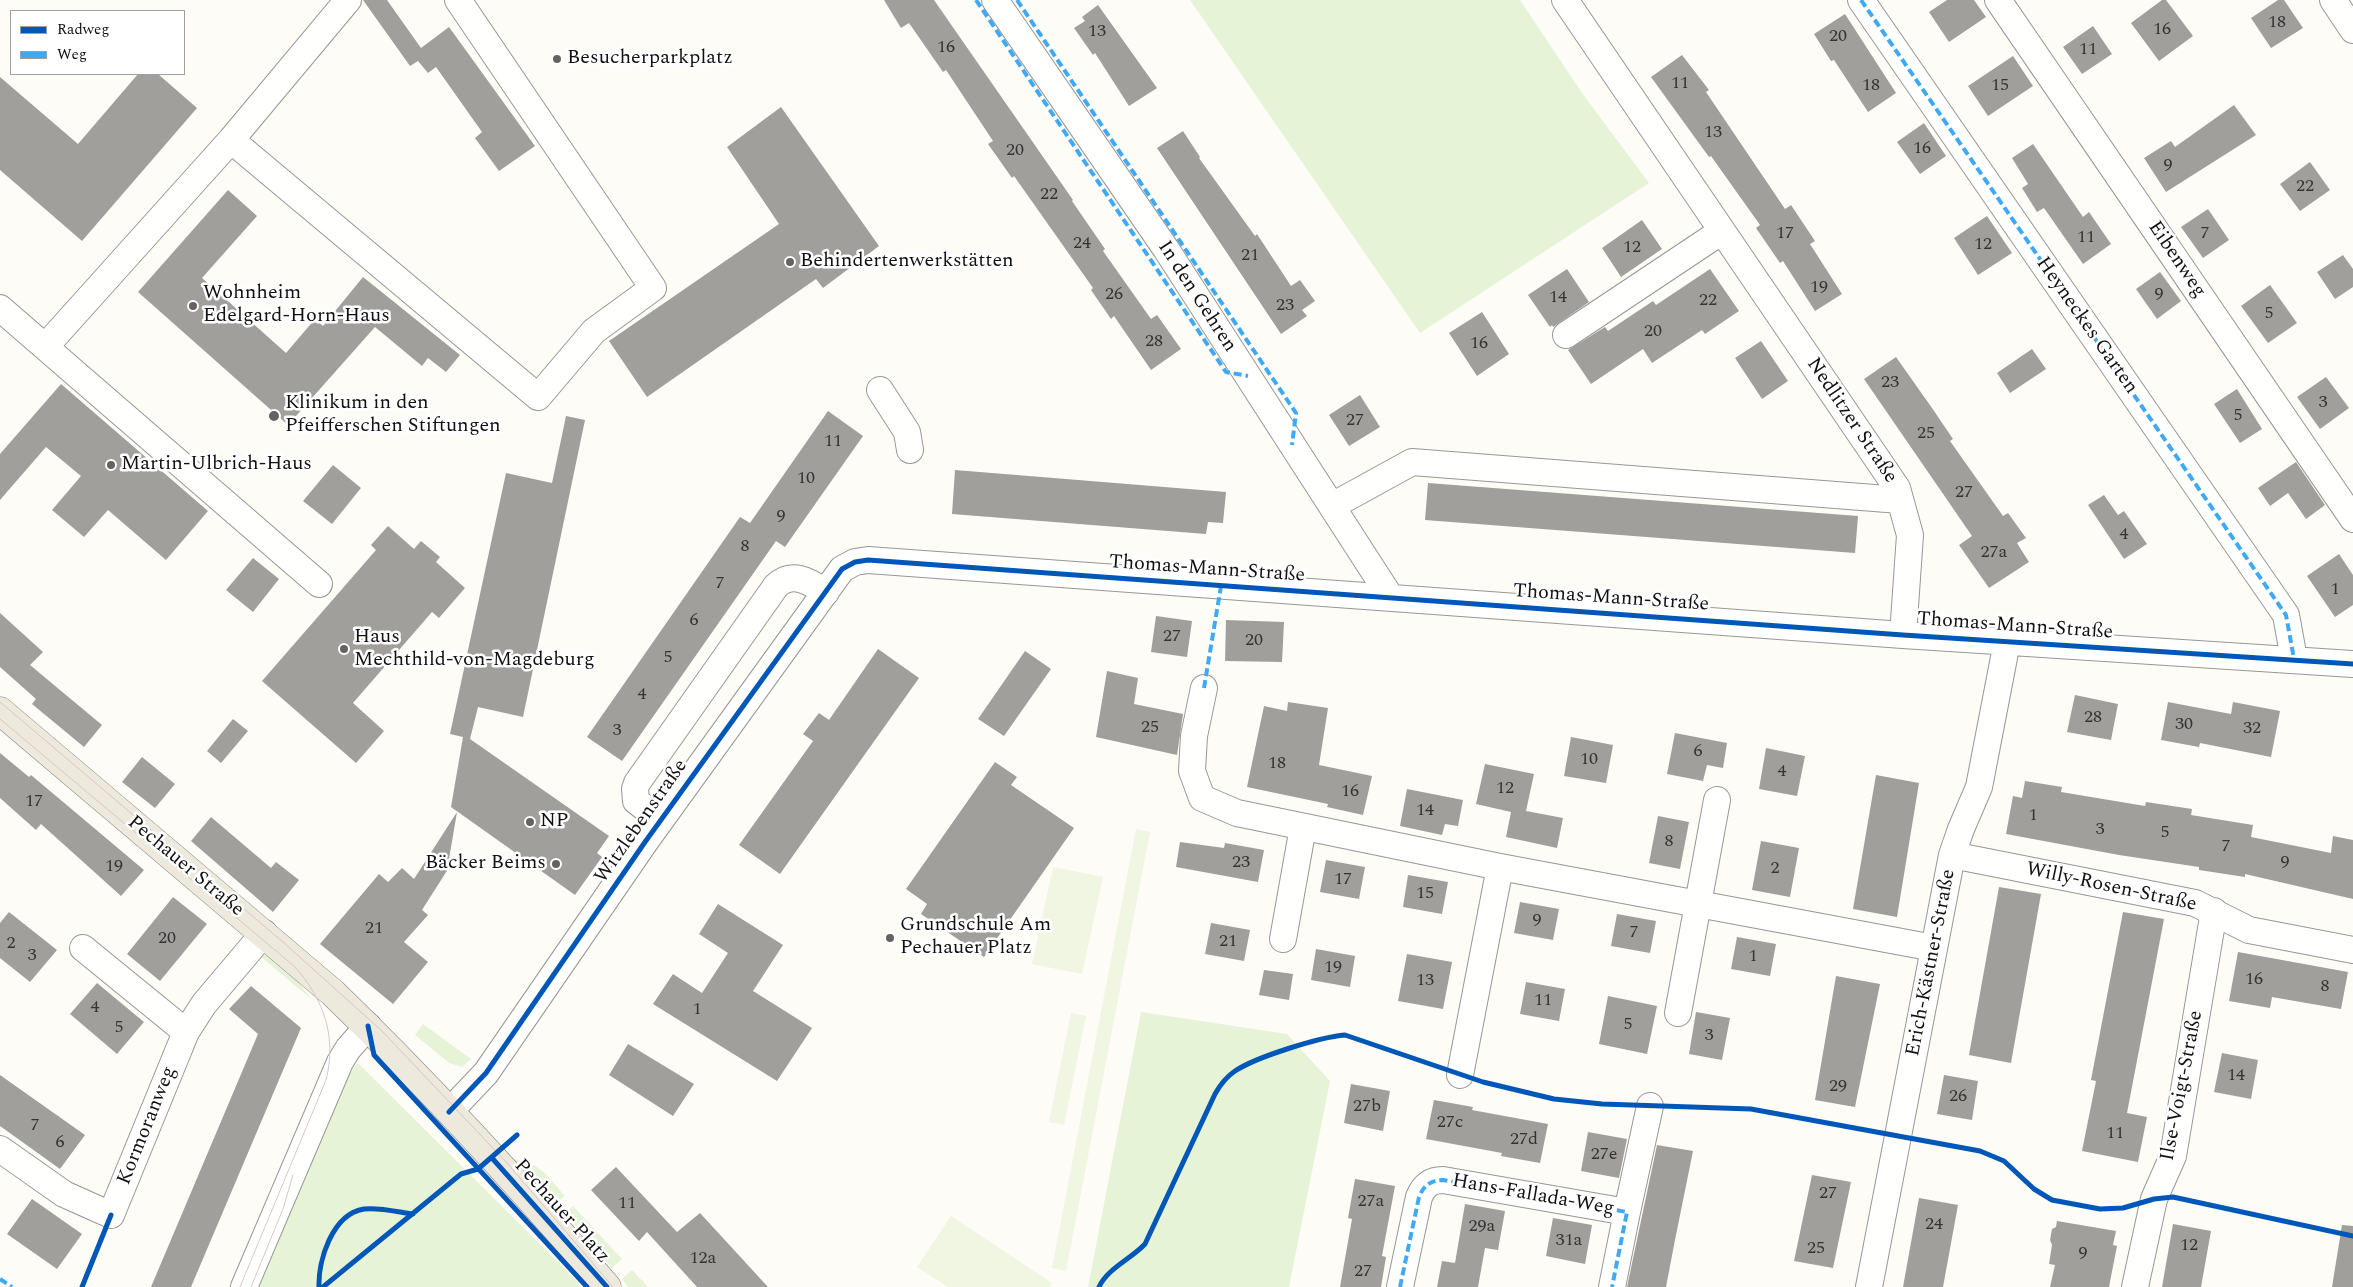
<!DOCTYPE html>
<meta charset="utf-8">
<style>
body{margin:0}
#map{position:relative;width:2353px;height:1287px;overflow:hidden;background:#fdfcf7;font-family:Spectral,serif}
canvas{display:block}
.legend{position:absolute;left:10px;top:10px;width:175px;height:65px;box-sizing:border-box;background:#fff;border:1px solid #a0a0a0;margin:0;padding:6px 9px;list-style:none;font-size:15px;color:#111}
.legend li{display:flex;align-items:center;gap:10px;height:25px}
.legend b{width:25px;border:1px solid #a0a0a0}
</style>
<div id="map">
<canvas width="2353" height="1287"></canvas>
<ul class="legend">
<li><b style="height:6px;background:#0057b8"></b>Radweg</li>
<li><b style="height:6px;background:#3fa9f5"></b>Weg</li>
</ul>
</div>
<script>
const ctx = document.querySelector('canvas').getContext('2d');
ctx.lineJoin = 'round';
function fillPath(path, color) {
  ctx.fillStyle = color;
  ctx.fill(path, 'evenodd');
}
function strokePath(path, color, width, dash) {
  ctx.strokeStyle = color;
  ctx.lineWidth = width;
  ctx.lineCap = dash ? 'butt' : 'round';
  ctx.setLineDash(dash || []);
  ctx.stroke(path);
}
function drawText(font, color, halo, rows, align = 'center') {
  ctx.font = font + ' Spectral,serif';
  ctx.lineWidth = 5;
  ctx.setLineDash([]);
  ctx.textBaseline = 'middle';
  ctx.strokeStyle = halo;
  ctx.fillStyle = color;
  for (const [text, x, y, turn = 0] of rows) {
    ctx.save();
    ctx.translate(x, y);
    ctx.rotate((+turn || 0) * Math.PI / 180);
    ctx.textAlign = isNaN(turn) ? turn : align;
    if (halo) ctx.strokeText(text, 0, 0);
    ctx.fillText(text, 0, 0);
    ctx.restore();
  }
}
const green = new Path2D(`
 M 1190,0 L 1520,0 L 1582,93 L 1649,183 L 1420,333 Z
 M 268,954 L 293,975 L 311,999 L 261,957 Z
 M 1141,1012 L 1287,1034 L 1330,1081 L 1289,1287 L 1088,1287 Z
 M 423,1024 L 471,1059 L 462,1067 L 449,1063 L 415,1035 Z
 M 358,1063 L 573,1277 L 581,1287 L 257,1287 L 348,1076 Z
 M 513,1159 C 540,1162 548,1177 565,1196 L 554,1204 Z
 M 573,1206 L 622,1259 L 612,1268 L 564,1214 Z
 M 632,1270 L 648,1287 L 649,1287 L 628,1287 L 622,1279 Z`);
const pitch = new Path2D(`
 M 1136,829 L 1150,832 L 1066,1271 L 1052,1268 Z
 M 1053,867 L 1103,877 L 1082,974 L 1032,964 Z
 M 1071,1013 L 1086,1016 L 1064,1125 L 1049,1122 Z
 M 951,1216 L 1052,1283 L 1050,1287 L 948,1287 L 917,1267 Z`);
const building = new Path2D(`
 M 363,0 L 387,0 L 421,48 L 449,27 L 535,146 L 499,171 L 475,138 L 482,132 L 436,67 L 428,73 L 418,61 L 410,66 Z
 M 884,0 L 934,0 L 1073,200 L 1072,201 L 1105,249 L 1103,251 L 1151,319 L 1157,315 L 1181,349 L 1151,370 L 1114,316 L 1111,319 L 1091,290 L 1093,288 L 1014,176 L 1012,178 L 988,144 L 993,141 L 946,70 L 943,72 L 909,23 L 901,28 Z
 M 1947,0 L 1974,0 L 1986,17 L 1949,42 L 1929,12 Z
 M 2162,0 L 2166,0 L 2193,36 L 2159,61 L 2131,23 Z
 M 2278,0 L 2284,0 L 2303,28 L 2271,48 L 2251,18 Z
 M 1098,5 L 1157,88 L 1129,106 L 1095,53 L 1093,55 L 1074,28 L 1085,21 L 1082,17 Z
 M 1845,14 L 1896,93 L 1868,112 L 1834,60 L 1831,61 L 1814,34 Z
 M 2093,26 L 2112,54 L 2082,74 L 2063,47 Z
 M 1682,55 L 1709,90 L 1706,92 L 1785,209 L 1791,205 L 1815,241 L 1810,244 L 1842,294 L 1815,311 L 1783,261 L 1780,263 L 1756,228 L 1760,225 L 1711,156 L 1709,157 L 1651,77 Z
 M 2013,56 L 2033,86 L 1988,116 L 1968,86 Z
 M 138,74 L 158,74 L 197,108 L 82,241 L 0,170 L 0,77 L 78,144 Z
 M 2234,105 L 2256,135 L 2166,192 L 2144,158 L 2171,141 L 2175,147 Z
 M 781,107 L 879,246 L 823,288 L 816,279 L 647,397 L 609,341 L 779,224 L 727,147 Z
 M 1924,123 L 1946,156 L 1920,174 L 1897,142 Z
 M 1183,131 L 1200,157 L 1199,158 L 1255,236 L 1257,234 L 1291,286 L 1300,280 L 1315,301 L 1302,310 L 1307,316 L 1281,334 L 1157,148 Z
 M 2033,144 L 2083,217 L 2089,212 L 2111,244 L 2083,264 L 2044,208 L 2037,212 L 2022,188 L 2028,184 L 2012,158 Z
 M 2310,162 L 2330,190 L 2300,211 L 2280,184 Z
 M 228,190 L 257,216 L 202,278 L 286,353 L 315,319 L 323,326 L 363,277 L 460,355 L 446,372 L 428,358 L 422,366 L 375,327 L 288,425 L 138,292 Z
 M 2208,209 L 2229,240 L 2203,258 L 2181,227 Z
 M 1987,216 L 2012,253 L 1978,275 L 1954,238 Z
 M 1642,220 L 1662,249 L 1621,277 L 1602,248 Z
 M 2343,255 L 2353,269 L 2353,287 L 2335,299 L 2317,272 Z
 M 1567,269 L 1589,302 L 1553,327 L 1552,325 L 1550,327 L 1528,295 Z
 M 1710,269 L 1739,311 L 1705,334 L 1702,330 L 1652,363 L 1643,349 L 1591,384 L 1568,350 L 1605,327 L 1608,331 L 1653,301 L 1656,305 Z
 M 2160,272 L 2181,301 L 2157,319 L 2136,289 Z
 M 2270,285 L 2297,323 L 2268,343 L 2241,306 Z
 M 1482,312 L 1509,354 L 1477,376 L 1449,333 Z
 M 1761,341 L 1788,381 L 1762,399 L 1735,358 Z
 M 2032,349 L 2046,369 L 2010,393 L 1997,373 Z
 M 1896,357 L 1932,408 L 1953,439 L 1950,441 L 2003,516 L 2008,513 L 2026,538 L 2017,543 L 2029,562 L 1989,588 L 1959,545 L 1972,536 L 1864,379 Z
 M 2326,377 L 2349,408 L 2320,429 L 2297,397 Z
 M 61,384 L 208,511 L 166,560 L 108,510 L 84,537 L 52,510 L 81,476 L 46,447 L 0,500 L 0,454 Z
 M 2237,389 L 2262,429 L 2240,443 L 2214,404 Z
 M 1360,395 L 1380,427 L 1349,446 L 1329,415 Z
 M 828,411 L 863,436 L 785,547 L 776,541 L 622,761 L 587,737 L 740,517 L 750,523 Z
 M 566,416 L 585,420 L 523,717 L 478,707 L 470,739 L 609,836 L 597,853 L 602,857 L 575,895 L 451,807 L 463,737 L 450,734 L 506,473 L 552,483 Z
 M 2296,462 L 2325,505 L 2306,519 L 2288,493 L 2270,506 L 2258,488 Z
 M 333,465 L 361,488 L 332,524 L 303,501 Z
 M 955,470 L 1226,492 L 1223,523 L 1208,522 L 1206,534 L 952,514 Z
 M 1428,483 L 1858,516 L 1855,553 L 1425,520 Z
 M 2104,495 L 2118,515 L 2124,511 L 2147,544 L 2124,559 L 2088,505 Z
 M 388,526 L 414,549 L 421,541 L 440,557 L 436,562 L 465,588 L 439,618 L 432,612 L 353,703 L 384,731 L 356,763 L 262,681 L 376,550 L 371,545 Z
 M 2339,554 L 2353,575 L 2353,605 L 2335,617 L 2307,576 Z
 M 253,558 L 279,579 L 253,612 L 226,590 Z
 M 0,613 L 43,652 L 30,665 L 102,725 L 84,747 L 32,704 L 36,699 L 0,667 Z
 M 1156,616 L 1192,621 L 1187,657 L 1151,652 Z
 M 1226,620 L 1284,622 L 1282,662 L 1225,661 Z
 M 878,649 L 919,678 L 780,874 L 739,845 L 813,741 L 803,734 L 819,713 L 829,720 Z
 M 1025,651 L 1051,669 L 1004,736 L 978,719 Z
 M 1107,671 L 1138,678 L 1134,704 L 1183,714 L 1177,755 L 1096,737 Z
 M 2075,695 L 2118,704 L 2111,740 L 2067,732 Z
 M 1288,702 L 1328,708 L 1319,765 L 1372,776 L 1363,815 L 1327,807 L 1328,804 L 1247,787 L 1264,706 L 1287,711 Z
 M 2168,702 L 2231,714 L 2233,702 L 2280,711 L 2271,757 L 2200,743 L 2199,747 L 2161,740 Z
 M 233,719 L 248,731 L 221,763 L 207,751 Z
 M 1675,733 L 1727,743 L 1723,768 L 1707,765 L 1703,781 L 1667,774 Z
 M 1571,737 L 1613,745 L 1606,783 L 1564,776 Z
 M 1766,748 L 1805,756 L 1797,796 L 1759,789 Z
 M 0,753 L 29,777 L 31,775 L 144,870 L 121,896 L 41,824 L 36,830 L 0,798 Z
 M 142,757 L 175,784 L 155,808 L 122,782 Z
 M 995,762 L 1017,777 L 1011,785 L 1074,828 L 984,957 L 921,914 L 927,904 L 906,889 Z
 M 1485,764 L 1534,774 L 1526,811 L 1563,818 L 1557,848 L 1506,837 L 1511,812 L 1476,804 Z
 M 1876,775 L 1919,783 L 1897,917 L 1853,909 Z
 M 2025,781 L 2062,787 L 2061,792 L 2145,806 L 2146,802 L 2192,809 L 2191,815 L 2253,825 L 2251,837 L 2331,853 L 2333,836 L 2353,840 L 2353,899 L 2245,874 L 2245,877 L 2199,870 L 2199,867 L 2119,855 L 2006,834 L 2013,796 L 2022,798 Z
 M 1407,789 L 1463,800 L 1458,826 L 1445,824 L 1442,835 L 1400,826 Z
 M 457,812 L 448,865 L 450,866 L 422,910 L 428,915 L 404,942 L 428,962 L 393,1004 L 320,944 L 379,874 L 388,882 L 402,868 L 414,879 Z
 M 1658,816 L 1689,822 L 1680,869 L 1649,863 Z
 M 211,817 L 271,868 L 276,862 L 299,880 L 273,912 L 191,841 Z
 M 1761,841 L 1799,848 L 1790,897 L 1752,890 Z
 M 1180,842 L 1224,848 L 1225,843 L 1264,850 L 1258,882 L 1176,867 Z
 M 1326,860 L 1365,867 L 1359,899 L 1320,892 Z
 M 1408,875 L 1448,882 L 1442,914 L 1403,907 Z
 M 1999,887 L 2041,894 L 2011,1063 L 1969,1055 Z
 M 173,897 L 207,924 L 160,981 L 127,954 Z
 M 1520,902 L 1559,909 L 1553,940 L 1514,933 Z
 M 718,904 L 783,945 L 753,991 L 812,1028 L 777,1081 L 653,1004 L 673,974 L 702,993 L 728,953 L 699,934 Z
 M 9,912 L 57,950 L 30,982 L 0,958 L 0,923 Z
 M 2123,912 L 2164,919 L 2127,1113 L 2147,1117 L 2138,1162 L 2082,1151 L 2096,1081 L 2091,1080 Z
 M 1617,914 L 1656,921 L 1650,953 L 1611,946 Z
 M 1211,923 L 1250,930 L 1244,961 L 1205,954 Z
 M 1737,937 L 1776,944 L 1770,976 L 1731,969 Z
 M 1316,949 L 1355,956 L 1350,987 L 1311,980 Z
 M 2238,952 L 2348,972 L 2341,1009 L 2272,997 L 2270,1008 L 2229,1001 Z
 M 1407,954 L 1452,962 L 1443,1009 L 1398,1001 Z
 M 1264,970 L 1293,974 L 1289,1000 L 1259,995 Z
 M 1836,976 L 1880,984 L 1855,1107 L 1815,1100 Z
 M 1526,982 L 1565,989 L 1559,1021 L 1520,1014 Z
 M 97,983 L 144,1022 L 117,1054 L 70,1014 Z
 M 251,986 L 301,1028 L 191,1287 L 151,1287 L 258,1034 L 229,1009 Z
 M 1608,996 L 1657,1006 L 1647,1054 L 1599,1044 Z
 M 1696,1012 L 1730,1018 L 1722,1060 L 1689,1054 Z
 M 628,1044 L 694,1084 L 673,1116 L 609,1075 Z
 M 2222,1053 L 2258,1060 L 2251,1099 L 2214,1092 Z
 M 0,1075 L 85,1135 L 60,1169 L 0,1126 Z
 M 1944,1075 L 1978,1081 L 1972,1120 L 1937,1114 Z
 M 1351,1084 L 1390,1091 L 1383,1131 L 1344,1123 Z
 M 1434,1100 L 1473,1107 L 1472,1110 L 1548,1124 L 1540,1163 L 1501,1156 L 1502,1153 L 1426,1139 Z
 M 1588,1132 L 1627,1139 L 1619,1178 L 1581,1171 Z
 M 1657,1145 L 1693,1151 L 1675,1240 L 1666,1287 L 1627,1287 Z
 M 616,1167 L 677,1232 L 700,1213 L 768,1287 L 697,1287 L 647,1232 L 639,1241 L 591,1190 Z
 M 1812,1175 L 1851,1182 L 1833,1268 L 1794,1261 Z
 M 1355,1179 L 1395,1186 L 1382,1256 L 1386,1257 L 1381,1287 L 1340,1287 L 1352,1219 L 1348,1218 Z
 M 1919,1198 L 1958,1205 L 1943,1287 L 1903,1287 Z
 M 32,1199 L 82,1234 L 57,1269 L 7,1234 Z
 M 1465,1204 L 1505,1211 L 1498,1250 L 1485,1248 L 1478,1287 L 1437,1287 L 1442,1261 L 1455,1263 Z
 M 1553,1218 L 1592,1225 L 1585,1264 L 1546,1256 Z
 M 2057,1221 L 2116,1231 L 2113,1245 L 2117,1246 L 2109,1287 L 2050,1287 L 2055,1265 L 2049,1264 L 2052,1245 L 2050,1240 L 2052,1229 L 2056,1227 Z
 M 2173,1224 L 2211,1231 L 2201,1287 L 2162,1287 Z
 M 2342,1225 L 2353,1226 L 2353,1287 L 2332,1287 Z`);
const minor = new Path2D(`
 M 995,0 L 1166,249 L 1391,598
 M 1565,0 L 1897,488 L 1910,535 L 1903,635
 M 1861,0 L 2286,615 L 2294,659
 M 1998,0 L 2353,519
 M 2333,0 L 2353,30
 M 231,140 L 538,397 L 594,331 L 653,288 L 458,0
 M 0,308 L 45,347 L 231,140 L 348,0
 M 1566,335 L 1722,231
 M 45,347 L 319,584
 M 880,390 L 907,432 L 910,450
 M 1332,506 L 1412,462 L 1900,500
 M 1204,688 L 1194,736 L 1192,771 L 1202,798 L 1237,813 L 1500,867 L 1934,948
 M 661,820 L 636,801 L 635,789 L 637,783 L 776,586 C 792,570 810,582 826,592
 M 1952,855 L 2195,903 L 2249,930 L 2353,950
 M 1283,939 L 1303,827
 M 83,948 L 186,1032
 M 1678,1013 L 1717,800
 M 1460,1075 L 1500,867
 M 449,1112 L 486,1073 L 645,842 L 842,569 L 855,562 L 868,560 L 1903,635 L 2353,664
 M 0,1149 L 64,1194 L 111,1215 L 186,1032 L 204,1004 L 264,933
 M 1627,1212 L 1650,1106
 M 244,1287 L 340,1062 L 348,1049 L 368,1026
 M 1400,1287 L 1419,1197 C 1424,1185 1431,1180 1443,1180 L 1627,1212 L 1612,1287
 M 1869,1287 L 1952,855 L 1961,829 L 1979,787 L 2007,642
 M 2135,1287 L 2154,1199 L 2173,1156 L 2214,911`);
const major = new Path2D(`
 M 0,711 L 333,993 C 429,1086 520,1185 607,1287`);
const tram = new Path2D(`
 M 0,702 L 283,942 L 382,1031 L 508,1164 L 613,1287
 M 0,719 L 294,966 C 324,999 337,1037 326,1080 L 240,1287
 M 251,1287 L 283,1209 L 293,1175`);
const quiet = new Path2D(`
 M 976,0 L 1226,372 L 1248,376
 M 1017,0 L 1296,413 L 1292,445
 M 1861,0 L 2286,615 L 2294,659
 M 1204,688 L 1221,586
 M 0,1279 L 12,1287
 M 1400,1287 L 1419,1197 C 1424,1185 1431,1180 1443,1180 L 1627,1212 L 1612,1287`);
const cycleway = new Path2D(`
 M 368,1026 L 374,1055 L 587,1287
 M 449,1112 L 486,1073 L 645,842 L 842,569 L 855,562 L 868,560 L 1903,635 L 2353,664
 M 492,1158 L 607,1287
 M 82,1287 L 111,1215
 M 319,1287 C 318,1261 332,1214 364,1209 C 379,1207 398,1212 413,1214
 M 323,1287 L 461,1174 L 478,1169 L 517,1135
 M 1099,1287 C 1107,1269 1131,1259 1145,1244 L 1215,1094 C 1220,1085 1226,1077 1235,1071 C 1256,1057 1320,1037 1345,1035 L 1483,1082 L 1554,1099 L 1602,1104 L 1751,1109 L 1980,1151 L 2004,1161 L 2034,1189 L 2052,1200 L 2100,1209 L 2123,1208 L 2154,1199 L 2173,1197 L 2353,1236`);
const markers = [
 [557,59,5,"#646362"],
 [790,262,5,"#646362"],
 [193,306,5,"#646362"],
 [274,416,6,"#646362"],
 [111,465,5,"#646362"],
 [344,649,5,"#646362"],
 [530,822,5,"#646362"],
 [556,864,5,"#646362"],
 [890,938,5,"#646362"]
];
const numberNames = [
 ["18",2277,23],
 ["16",2162,30],
 ["13",1097,32],
 ["20",1838,37],
 ["16",946,48],
 ["11",2088,50],
 ["11",1680,84],
 ["18",1871,86],
 ["15",2000,86],
 ["13",1713,133],
 ["16",1922,149],
 ["20",1015,151],
 ["9",2168,166],
 ["22",2305,187],
 ["22",1049,195],
 ["17",1785,234],
 ["7",2205,234],
 ["11",2086,238],
 ["24",1082,244],
 ["12",1983,245],
 ["12",1632,248],
 ["21",1250,256],
 ["19",1819,288],
 ["26",1114,295],
 ["9",2159,295],
 ["14",1558,298],
 ["22",1708,301],
 ["23",1285,306],
 ["5",2269,314],
 ["20",1653,332],
 ["28",1154,342],
 ["16",1479,344],
 ["23",1890,383],
 ["3",2323,403],
 ["5",2238,416],
 ["27",1355,421],
 ["25",1926,434],
 ["11",833,442],
 ["10",806,479],
 ["27",1964,493],
 ["9",781,517],
 ["4",2124,535],
 ["8",745,547],
 ["27a",1994,553],
 ["7",720,584],
 ["1",2335,590],
 ["6",694,621],
 ["27",1172,637],
 ["20",1254,641],
 ["5",668,658],
 ["4",642,695],
 ["28",2093,718],
 ["30",2184,725],
 ["25",1150,728],
 ["32",2252,729],
 ["3",617,731],
 ["6",1698,752],
 ["10",1589,760],
 ["18",1277,764],
 ["4",1782,772],
 ["12",1505,789],
 ["16",1350,792],
 ["17",34,802],
 ["14",1425,811],
 ["1",2033,816],
 ["3",2100,830],
 ["5",2165,833],
 ["8",1669,842],
 ["7",2226,847],
 ["23",1241,863],
 ["9",2285,863],
 ["19",114,867],
 ["2",1775,869],
 ["17",1343,880],
 ["15",1425,894],
 ["9",1537,921],
 ["21",374,929],
 ["7",1634,933],
 ["20",167,939],
 ["21",1228,942],
 ["2",11,944],
 ["3",32,956],
 ["1",1753,957],
 ["19",1333,968],
 ["16",2254,980],
 ["13",1425,981],
 ["8",2325,987],
 ["11",1543,1001],
 ["4",95,1008],
 ["1",697,1010],
 ["5",1628,1025],
 ["5",119,1028],
 ["3",1709,1036],
 ["14",2236,1076],
 ["29",1838,1087],
 ["26",1958,1097],
 ["27b",1367,1107],
 ["27c",1450,1123],
 ["7",35,1126],
 ["11",2115,1134],
 ["27d",1524,1140],
 ["6",60,1143],
 ["27e",1604,1155],
 ["27",1828,1194],
 ["27a",1371,1202],
 ["11",627,1204],
 ["24",1934,1225],
 ["29a",1482,1227],
 ["31a",1569,1241],
 ["12",2189,1246],
 ["25",1816,1249],
 ["9",2083,1254],
 ["12a",703,1259],
 ["27",1363,1272]
];
const poiNames = [
 ["Besucherparkplatz",567,59],
 ["Behindertenwerkstätten",800,262],
 ["Wohnheim",203,294],
 ["Edelgard-Horn-Haus",203,317],
 ["Klinikum in den",285,404],
 ["Pfeifferschen Stiftungen",285,427],
 ["Martin-Ulbrich-Haus",121,465],
 ["Haus",354,638],
 ["Mechthild-von-Magdeburg",354,661],
 ["NP",540,822],
 ["Bäcker Beims",546,864,"right"],
 ["Grundschule Am",900,926],
 ["Pechauer Platz",900,949]
];
const streetNames = [
 ["Eibenweg",2176,260,56],
 ["In den Gehren",1196,297,57],
 ["Heyneckes Garten",2086,326,55],
 ["Nedlitzer Straße",1851,421,56],
 ["Thomas-Mann-Straße",1207,570,4],
 ["Thomas-Mann-Straße",1611,599,4],
 ["Thomas-Mann-Straße",2015,627,4],
 ["Witzlebenstraße",642,822,-55],
 ["Pechauer Straße",185,867,40],
 ["Willy-Rosen-Straße",2111,888,12],
 ["Erich-Kästner-Straße",1932,963,-79],
 ["Ilse-Voigt-Straße",2183,1086,-79],
 ["Kormoranweg",148,1126,-68],
 ["Hans-Fallada-Weg",1533,1196,10],
 ["Pechauer Platz",561,1212,48]
];
fillPath(green, '#e7f3d7');
fillPath(pitch, '#f0f6e1');
fillPath(building, '#a19f9c');
strokePath(minor, '#979795', 28);
strokePath(major, '#858482', 29);
strokePath(minor, '#fffffe', 26);
strokePath(major, '#ede9dc', 28);
strokePath(tram, '#d9c6c7', 1);
strokePath(quiet, '#3fa9f5', 4, [8, 4]);
strokePath(cycleway, '#0057b8', 5);
for (const [x, y, r, color] of markers) {
  const dot = new Path2D();
  dot.arc(x, y, r, 0, 2 * Math.PI);
  ctx.fillStyle = color;
  ctx.fill(dot);
  strokePath(dot, '#fff', 2);
}
drawText('18px', '#353434', null, numberNames);
drawText('20px', '#111', '#fff', poiNames, 'left');
drawText('20px', '#111', '#fff', streetNames);
</script>
